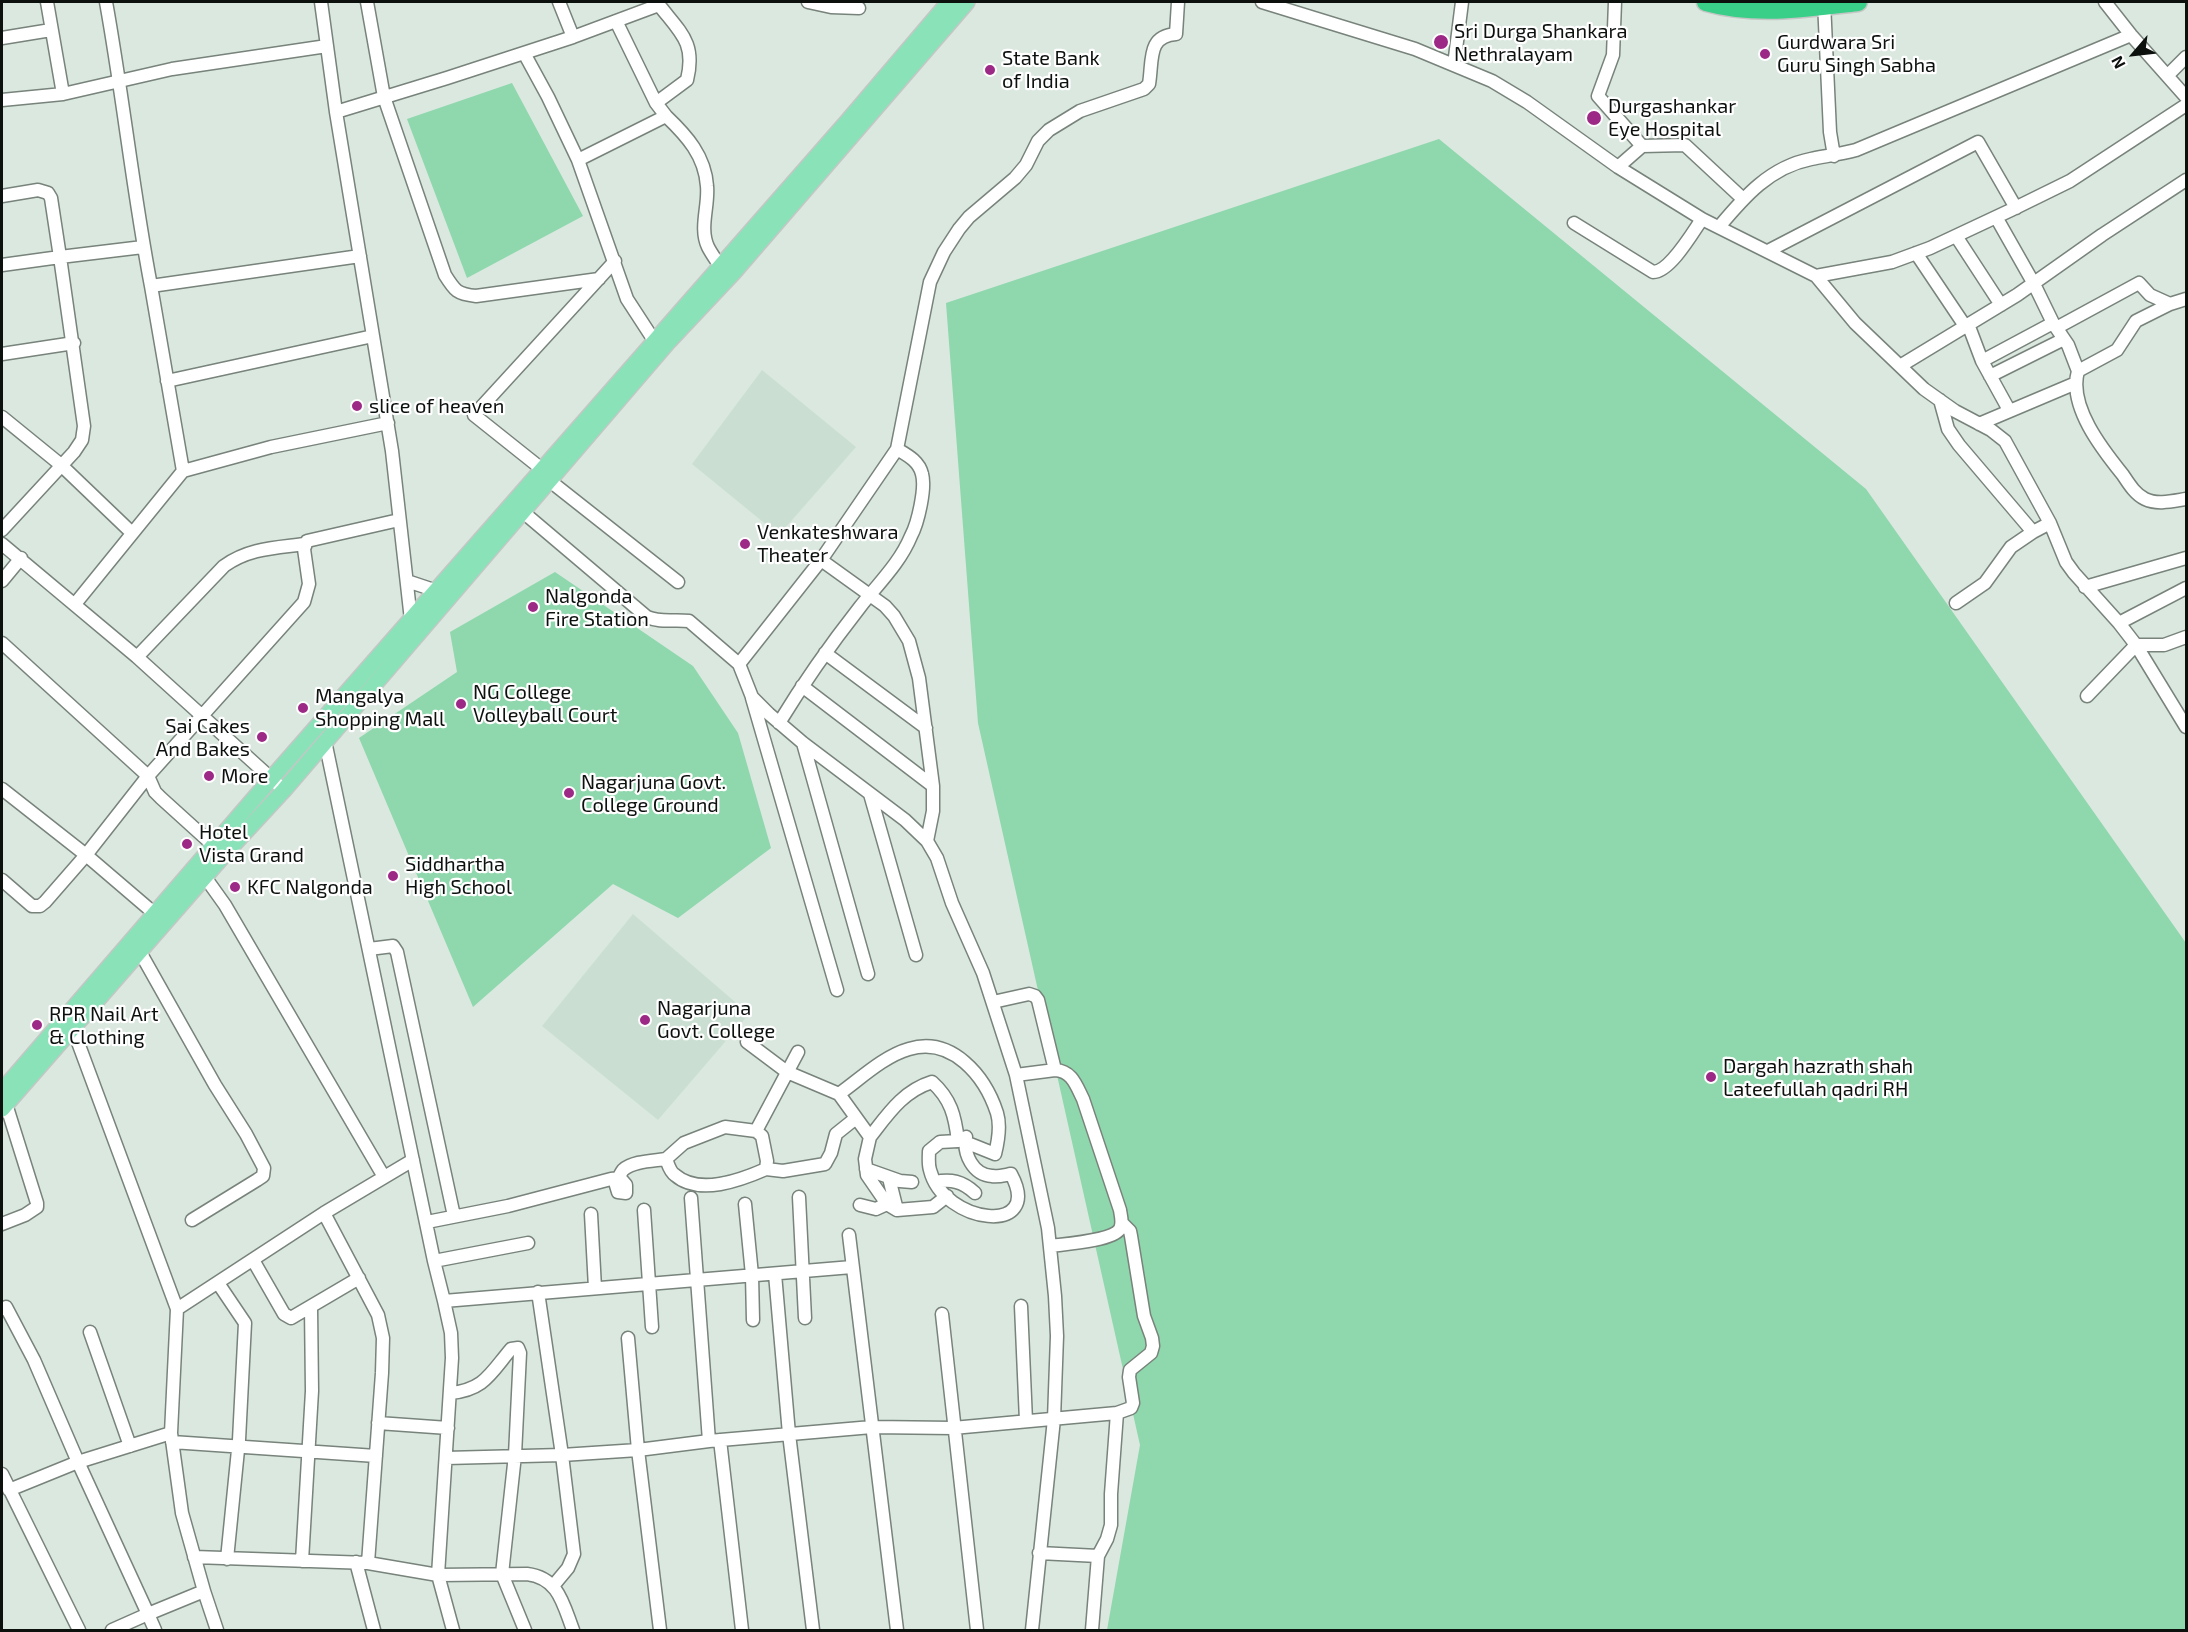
<!DOCTYPE html>
<style>
body{margin:0}
#map{position:relative;width:2188px;height:1632px;overflow:hidden;background:#dae8df;font-family:"Exo 2",sans-serif}
canvas{display:block}
.frame{position:absolute;inset:0;border:3px solid #0c110e;pointer-events:none}
.north{position:absolute;left:2104px;top:24px;width:60px;height:60px;-webkit-text-stroke:4px #fff;paint-order:stroke;rotate:242deg;font-size:16px;font-weight:700;line-height:24px;text-align:center;color:#0c110e}
.north::after{content:'';display:block;margin:auto;width:21px;height:27px;background:#0c110e;clip-path:polygon(50% 0,100% 100%,50% 72%,0 100%)}
</style>
<div id="map">
<canvas width="2188" height="1632"></canvas>
<div class="frame"></div>
<div class="north">N</div>
</div>
<script>
const ctx = document.querySelector('canvas').getContext('2d');
ctx.lineJoin = 'round';
function fillPath(path, color) {
  ctx.fillStyle = color;
  ctx.fill(path, 'evenodd');
}
function strokePath(path, color, width, dash) {
  ctx.strokeStyle = color;
  ctx.lineWidth = width;
  ctx.lineCap = dash ? 'butt' : 'round';
  ctx.setLineDash(dash || []);
  ctx.stroke(path);
}
function drawText(font, color, halo, rows, align = 'center') {
  ctx.font = font + ' "Exo 2",sans-serif';
  ctx.lineWidth = 4.5;
  ctx.setLineDash([]);
  ctx.textBaseline = 'middle';
  ctx.strokeStyle = halo;
  ctx.fillStyle = color;
  for (const [text, x, y, turn = 0] of rows) {
    ctx.save();
    ctx.translate(x, y);
    ctx.rotate((+turn || 0) * Math.PI / 180);
    ctx.textAlign = isNaN(turn) ? turn : align;
    if (halo) ctx.strokeText(text, 0, 0);
    ctx.fillText(text, 0, 0);
    ctx.restore();
  }
}
const built = new Path2D(`
 M 762,370 L 856,447 L 779,535 L 692,464 Z
 M 633,914 L 749,1014 L 658,1120 L 542,1026 Z`);
const green = new Path2D(`
 M 512,83 L 583,216 L 467,278 L 407,119 Z
 M 1439,139 L 1866,489 L 2186,943 L 2186,1630 L 1107,1630 L 1140,1445 L 978,723 L 946,303 Z
 M 555,572 L 693,666 L 738,733 L 771,848 L 678,918 L 613,884 L 473,1007 L 359,738 L 457,672 L 450,632 Z`);
const minor = new Path2D(`
 M 47,2 L 63,94 L 172,69 L 327,46
 M 106,2 C 123,96 133,192 151,286 L 360,256
 M 321,2 L 336,112 L 392,451 L 411,620
 M 367,2 L 384,97 L 445,275 C 455,291 457,294 476,296 L 599,279
 M 808,2 L 831,7 L 859,8
 M 1262,2 L 1415,49 L 1492,81 L 1527,102 L 1618,167 L 1702,219 L 1816,276 L 1892,262 L 1930,248 L 2011,210 L 2070,181 L 2186,105
 M 1615,2 L 1613,55 L 1598,96 L 1642,146 L 1618,167
 M 1824,2 L 1830,132 L 1834,156
 M 2105,2 L 2131,35 L 2186,97
 M 573,37 L 659,5 C 681,33 696,43 687,80 L 656,103
 M 2,38 L 51,30
 M 524,53 L 548,97 L 578,160 L 666,116 L 656,103 L 616,21
 M 1454,65 L 1462,2
 M 2168,75 L 2186,57
 M 2,100 L 63,94
 M 336,112 L 447,78 L 573,37 L 559,2
 M 666,116 C 687,136 705,156 707,186 C 709,206 699,228 708,247 C 711,253 716,260 720,266
 M 1642,146 L 1685,145 L 1742,198
 M 578,160 L 627,299 L 655,342
 M 2,196 L 38,190 L 48,193 L 51,198 L 60,257 L 143,247
 M 1996,217 L 2034,284 L 2053,323 L 2068,345 L 2078,371
 M 1574,223 L 1653,272 C 1670,272 1693,232 1702,219
 M 1719,227 C 1744,197 1770,167 1811,159 C 1826,156 1841,154 1856,150 L 2131,35
 M 1956,236 L 2001,305
 M 1768,251 L 1978,142 L 2016,208
 M 1916,253 L 1965,326
 M 2,265 L 60,257 L 84,426 L 82,440 L 74,452 L 2,530
 M 1816,276 L 1855,323 L 1924,389 L 1955,411 L 1991,430 L 2005,441 L 2050,523 L 2066,562 L 2074,573 L 2119,623 L 2136,645 L 2186,727
 M 151,286 L 183,471
 M 2186,299 L 2170,304 L 2136,321 L 2117,350 L 2078,371 C 2068,406 2102,449 2123,475 C 2129,484 2135,494 2145,499 C 2157,505 2173,501 2186,499
 M 1968,324 L 1982,361 L 2009,410
 M 2058,327 L 2139,283 L 2150,295 L 2170,304
 M 2,354 L 74,343
 M 1982,361 L 2053,323
 M 1900,366 L 2017,295 L 2102,235 L 2186,180
 M 1990,376 L 2064,339
 M 167,381 L 373,336
 M 1940,400 L 1948,429 L 1959,445 L 2033,532
 M 2,417 L 61,465 L 132,533
 M 1979,424 L 2076,383
 M 543,470 L 474,415 L 615,261
 M 550,481 L 678,582
 M 523,512 L 647,617 C 661,623 674,619 689,621 L 739,664
 M 2,544 L 137,657 L 284,790
 M 821,560 L 885,606 L 894,616 L 909,641 L 919,678 L 933,786 L 933,811 L 927,841
 M 2,581 L 21,558
 M 407,581 L 437,591
 M 2085,587 L 2186,558
 M 1956,603 L 1985,583 L 2011,547 L 2033,532 L 2050,523
 M 75,604 L 183,471 L 271,447 L 388,423
 M 2119,623 L 2186,588
 M 2,643 L 148,776 L 155,792 L 161,798 L 214,846
 M 825,653 L 926,728
 M 137,657 L 224,566 C 249,548 275,548 305,544
 M 802,686 L 933,786
 M 2087,696 L 2136,645 L 2164,645 L 2186,637
 M 752,698 L 837,990
 M 779,723 C 804,682 831,644 860,607 C 878,584 900,563 911,536 C 918,523 926,488 922,474 C 919,461 907,455 897,449
 M 325,741 L 434,1261 L 444,1301
 M 803,743 L 868,974
 M 2,789 L 86,855 L 155,914
 M 870,794 L 916,955
 M 205,877 L 225,905 L 384,1177
 M 2,880 L 32,906 L 40,906 L 45,902 L 86,855 L 148,776 L 304,602 L 309,584 L 304,549 L 307,541 L 399,520
 M 369,949 L 393,946 L 397,952 L 454,1216
 M 140,952 L 215,1085 L 246,1134 L 264,1168 L 263,1176 L 257,1180 L 192,1220
 M 993,1002 L 1029,994 L 1035,996 L 1038,1000 L 1055,1070 L 1016,1075
 M 73,1029 L 177,1309 L 171,1433 L 182,1513 L 204,1591
 M 747,1042 L 787,1072 L 839,1094 C 860,1079 884,1056 909,1049 C 952,1036 985,1076 997,1113 C 1001,1126 998,1142 995,1154 L 965,1142
 M 839,1094 L 870,1137 C 888,1114 903,1091 932,1082 C 951,1099 955,1116 958,1141 L 940,1142 L 929,1151 C 929,1157 928,1164 930,1170 C 943,1224 1045,1237 1011,1174 C 1005,1175 998,1177 992,1176 C 973,1175 963,1154 966,1137 L 958,1141
 M 725,1127 L 756,1131 L 762,1136 L 767,1161 L 766,1169 C 741,1180 699,1196 675,1175 C 670,1172 668,1164 666,1159 L 684,1143 Z
 M 756,1131 L 798,1052
 M 870,1137 L 865,1159 L 867,1175 L 887,1204 L 897,1210 L 933,1207 L 947,1196
 M 766,1169 L 783,1171 L 825,1164 L 831,1153 L 836,1134 L 856,1118
 M 866,1169 L 900,1181 L 912,1182
 M 889,1178 L 897,1210
 M 935,1182 C 951,1179 962,1181 975,1193
 M 799,1197 L 805,1318
 M 691,1198 L 709,1441
 M 745,1204 L 752,1275 L 753,1320
 M 860,1205 L 876,1209 L 887,1204
 M 644,1210 L 652,1327
 M 591,1214 L 595,1288
 M 427,1222 L 508,1206 L 611,1179 L 620,1178 L 626,1185 L 626,1193 L 618,1192 L 615,1182 C 619,1178 620,1174 623,1170 C 633,1161 653,1161 666,1159
 M 2,1224 L 25,1215 L 37,1207 L 37,1203 L 6,1104
 M 849,1235 L 897,1630
 M 1050,1246 C 1065,1244 1112,1241 1120,1229 C 1123,1223 1121,1217 1120,1210 L 1083,1099 C 1076,1085 1072,1071 1055,1070
 M 253,1260 L 284,1314 L 291,1318 L 359,1278
 M 434,1261 L 528,1243
 M 775,1274 L 789,1434 L 813,1630
 M 218,1283 L 245,1323 L 239,1440 L 227,1559
 M 538,1292 L 562,1455 L 574,1554 L 568,1568 L 553,1586
 M 1021,1306 L 1026,1421
 M 2,1309 L 6,1307 L 34,1360 L 78,1462 L 148,1614 L 112,1630
 M 177,1309 L 324,1213 L 413,1160
 M 942,1314 L 977,1630
 M 90,1332 L 130,1446
 M 628,1338 L 638,1450 L 660,1630
 M 450,1393 C 484,1390 490,1374 511,1349 L 518,1348 L 520,1353 L 515,1455 L 502,1574 L 525,1630
 M 378,1423 L 448,1428
 M 720,1440 L 742,1630
 M 172,1442 L 376,1456
 M 446,1458 L 562,1455 L 638,1450 L 709,1441 L 872,1427 L 953,1428 L 1117,1413 L 1131,1408 L 1133,1403 L 1129,1377 L 1130,1370 L 1151,1353 L 1153,1346 L 1152,1338 L 1144,1316 L 1131,1236 L 1130,1231 L 1122,1223
 M 2,1474 L 79,1630
 M 9,1490 L 78,1462 L 171,1433
 M 1039,1553 L 1098,1556 L 1092,1630
 M 1098,1556 L 1107,1539 L 1111,1525 L 1111,1494 L 1117,1413
 M 194,1557 L 368,1563 L 382,1373 L 383,1338 L 378,1315 L 324,1213
 M 302,1561 L 312,1391 L 311,1307
 M 356,1562 L 374,1630
 M 368,1563 L 438,1575 L 527,1574 C 559,1578 563,1604 573,1630
 M 155,1630 L 148,1614 L 204,1591 L 217,1630
 M 453,1630 L 438,1575 L 452,1358 L 451,1333 L 444,1301 L 852,1267
 M 1032,1630 L 1054,1419 L 1057,1336 L 1055,1296 L 1048,1228 L 1016,1075 L 983,973 L 952,903 L 937,858 L 927,841 L 905,820 L 803,743 L 769,714 L 752,697 L 739,664 L 821,560 L 897,449 L 930,282 L 944,252 L 959,229 L 969,217 L 1015,178 L 1026,165 L 1038,141 L 1049,130 L 1080,111 L 1144,89 L 1149,84 C 1153,60 1147,36 1176,34 L 1178,2`);
const major = new Path2D(`
 M 2,1091 L 271,779 L 847,122 L 949,2
 M 2,1109 L 223,856 L 284,790 L 669,341 L 733,273 L 967,2`);
const highway = new Path2D(`
 M 1706,2 C 1756,16 1808,8 1858,2`);
const markers = [
 [1441,42,8,"#9c2985"],
 [1765,54,6,"#9c2985"],
 [990,70,6,"#9c2985"],
 [1594,118,8,"#9c2985"],
 [357,406,6,"#9c2985"],
 [745,544,6,"#9c2985"],
 [533,607,6,"#9c2985"],
 [461,704,6,"#9c2985"],
 [303,708,6,"#9c2985"],
 [262,737,6,"#9c2985"],
 [209,776,6,"#9c2985"],
 [569,793,6,"#9c2985"],
 [187,844,6,"#9c2985"],
 [393,876,6,"#9c2985"],
 [235,887,6,"#9c2985"],
 [645,1020,6,"#9c2985"],
 [37,1025,6,"#9c2985"],
 [1711,1077,6,"#9c2985"]
];
const poiNames = [
 ["Sri Durga Shankara",1454,31],
 ["Nethralayam",1454,54],
 ["Gurdwara Sri",1777,42],
 ["Guru Singh Sabha",1777,65],
 ["State Bank",1002,58],
 ["of India",1002,81],
 ["Durgashankar",1608,106],
 ["Eye Hospital",1608,129],
 ["slice of heaven",369,406],
 ["Venkateshwara",757,532],
 ["Theater",757,555],
 ["Nalgonda",545,596],
 ["Fire Station",545,619],
 ["NG College",473,692],
 ["Volleyball Court",473,715],
 ["Mangalya",315,696],
 ["Shopping Mall",315,719],
 ["Sai Cakes",250,726,"right"],
 ["And Bakes",250,749,"right"],
 ["More",221,776],
 ["Nagarjuna Govt.",581,782],
 ["College Ground",581,805],
 ["Hotel",199,832],
 ["Vista Grand",199,855],
 ["Siddhartha",405,864],
 ["High School",405,887],
 ["KFC Nalgonda",247,887],
 ["Nagarjuna",657,1008],
 ["Govt. College",657,1031],
 ["RPR Nail Art",49,1014],
 ["& Clothing",49,1037],
 ["Dargah hazrath shah",1723,1066],
 ["Lateefullah qadri RH",1723,1089]
];
fillPath(built, '#cadfd1');
fillPath(green, '#8fd7ac');
strokePath(minor, '#77837b', 15);
strokePath(major, '#c5c6c5', 18);
strokePath(highway, '#c5c6c5', 21);
strokePath(minor, '#fff', 12);
strokePath(major, '#89e2b8', 15);
strokePath(highway, '#3acf88', 18);
for (const [x, y, r, color] of markers) {
  const dot = new Path2D();
  dot.arc(x, y, r, 0, 2 * Math.PI);
  ctx.fillStyle = color;
  ctx.fill(dot);
  strokePath(dot, '#fff', 2);
}
drawText('20px', '#0c110e', '#fff', poiNames, 'left');
</script>
